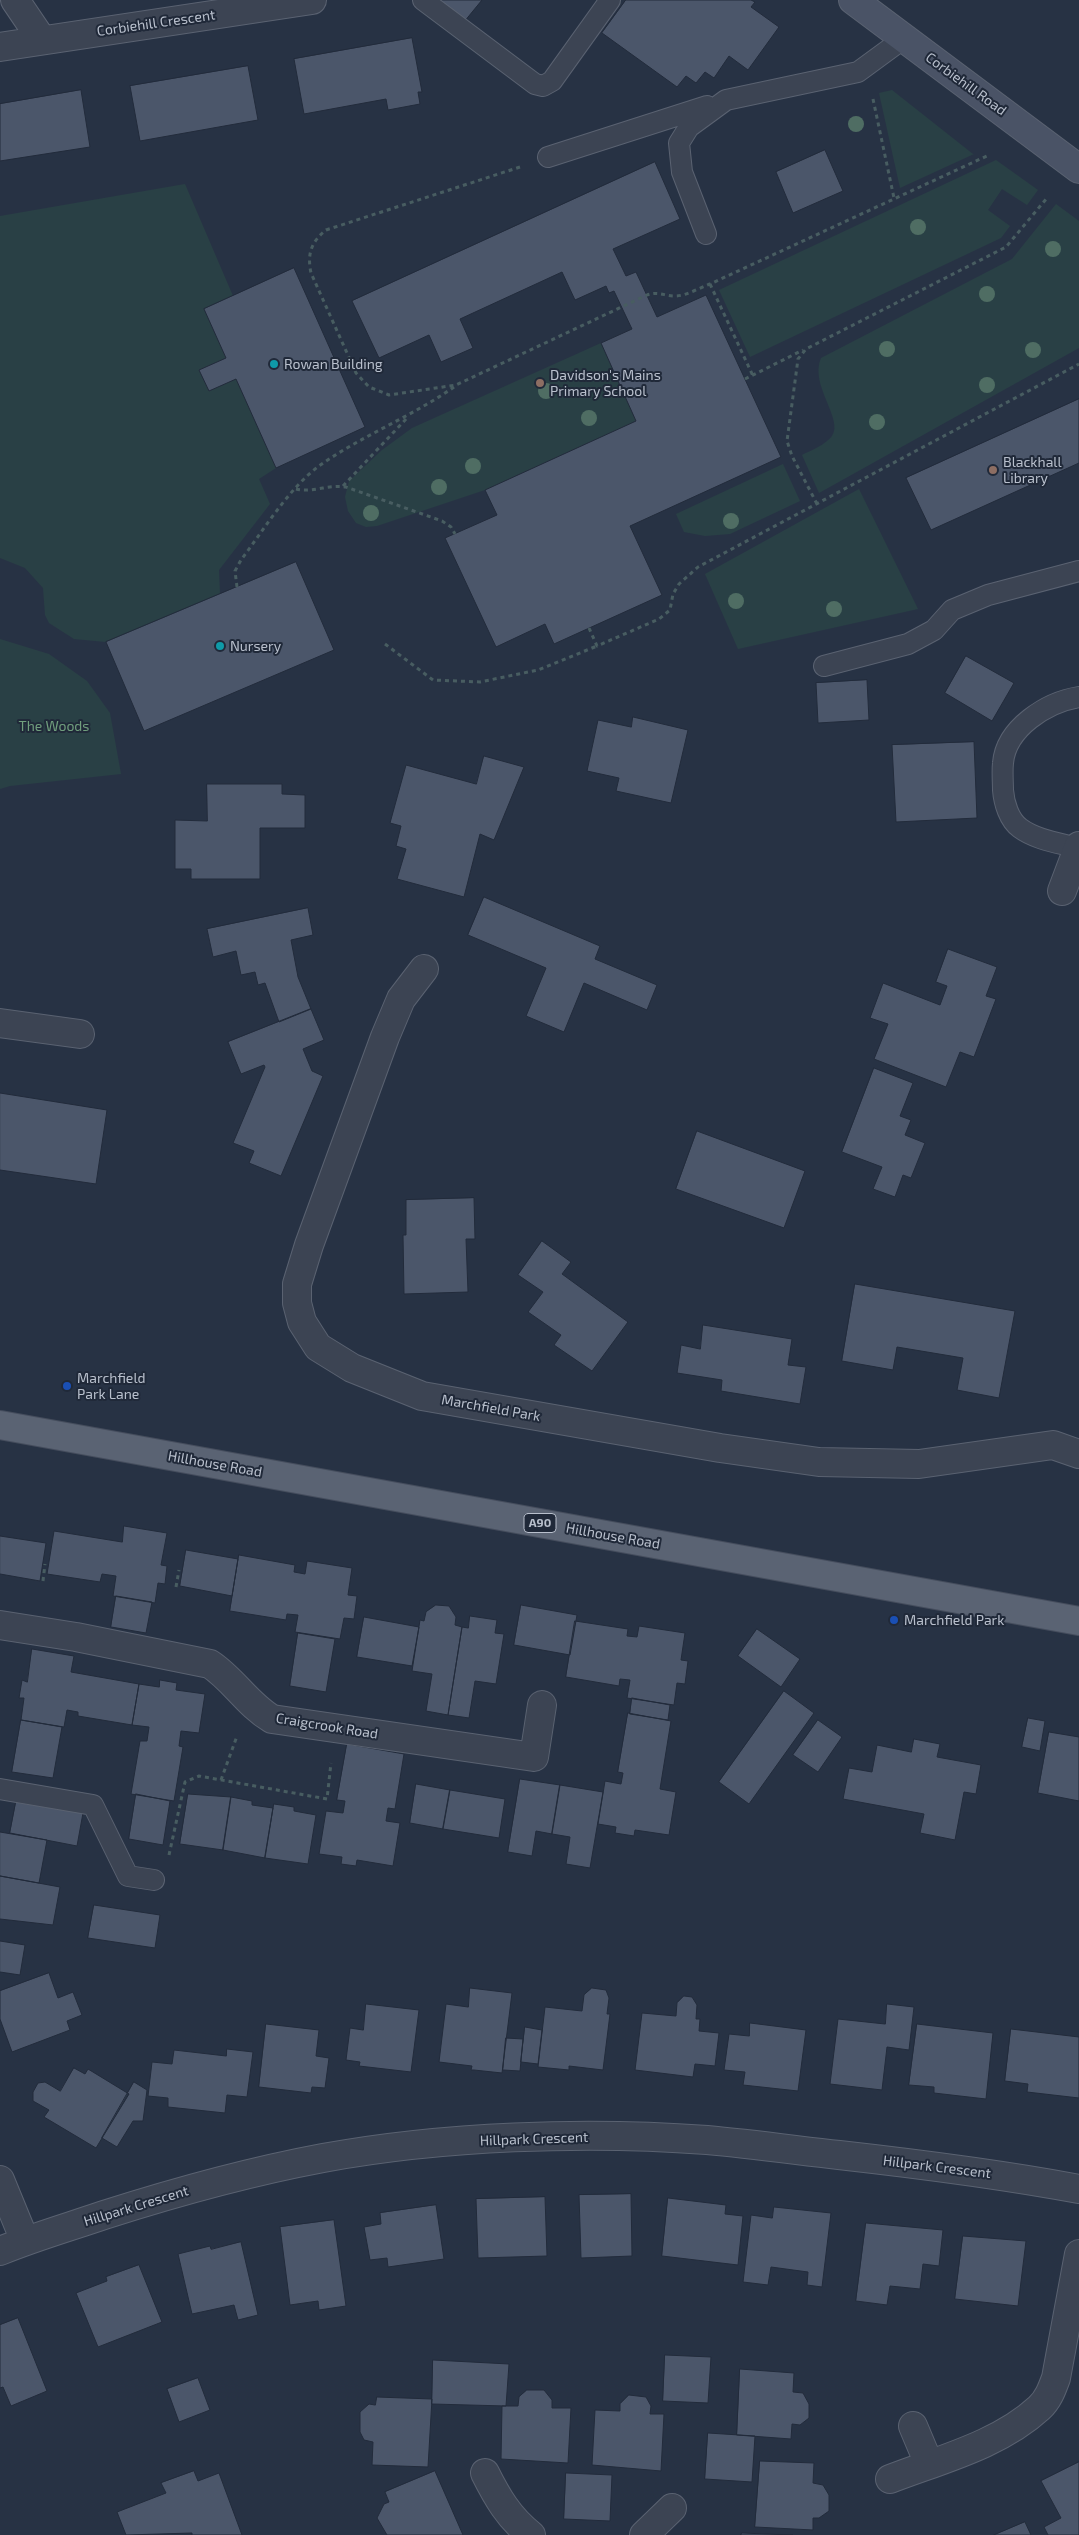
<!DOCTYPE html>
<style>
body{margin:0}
canvas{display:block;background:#273244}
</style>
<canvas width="1079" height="2535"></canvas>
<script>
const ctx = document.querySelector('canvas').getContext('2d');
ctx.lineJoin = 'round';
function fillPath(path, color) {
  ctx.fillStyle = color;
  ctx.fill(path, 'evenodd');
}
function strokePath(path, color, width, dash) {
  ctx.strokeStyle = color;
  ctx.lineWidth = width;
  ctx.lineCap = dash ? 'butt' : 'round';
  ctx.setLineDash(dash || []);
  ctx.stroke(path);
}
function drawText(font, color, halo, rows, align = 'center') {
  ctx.font = font + ' "Exo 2",sans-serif';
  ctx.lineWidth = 4;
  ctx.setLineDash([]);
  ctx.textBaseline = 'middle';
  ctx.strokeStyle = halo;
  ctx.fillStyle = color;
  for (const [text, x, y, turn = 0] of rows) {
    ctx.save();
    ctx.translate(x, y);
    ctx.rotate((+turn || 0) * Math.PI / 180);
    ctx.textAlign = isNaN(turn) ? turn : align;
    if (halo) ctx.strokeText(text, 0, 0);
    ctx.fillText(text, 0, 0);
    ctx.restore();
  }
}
const green = new Path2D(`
 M 892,90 L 973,154 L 974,154 L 900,188 L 879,93 Z
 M 996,160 L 1038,190 L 1027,205 L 1002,189 L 988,210 L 1010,226 L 1001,238 L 750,357 L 719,290 Z
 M 185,184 L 233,296 L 204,309 L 226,358 L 199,370 L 209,391 L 236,379 L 276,468 L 259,479 L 270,504 L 219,570 L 220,594 L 106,642 L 74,639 L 49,623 L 45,615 L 43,588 L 25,568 L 0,558 L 0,216 Z
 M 1056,204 L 1079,221 L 1079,348 L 819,493 L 802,455 C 812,450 825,445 832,436 C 844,419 809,385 821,358 L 1012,259 Z
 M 601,343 L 636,421 L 485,490 L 377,526 L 366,527 L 356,523 L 348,511 L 345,497 L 349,481 L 382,450 L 412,428 Z
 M 783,464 L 800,501 L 730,534 L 705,536 L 684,532 L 676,514 Z
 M 859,489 L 918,609 L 738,649 L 705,574 Z
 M 0,639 L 49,654 L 87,681 L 110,713 L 121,774 L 10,786 L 0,789 Z`);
const building = new Path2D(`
 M 437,0 L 482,0 L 464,22 Z
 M 626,0 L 751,0 L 755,2 L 751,7 L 779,27 L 748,70 L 729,56 L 714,78 L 705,72 L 696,83 L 686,76 L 677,87 L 602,33 Z
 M 412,38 L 422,92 L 418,92 L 420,104 L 388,110 L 386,99 L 304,114 L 294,59 Z
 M 248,66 L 258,120 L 140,141 L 130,86 Z
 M 81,90 L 90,147 L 0,161 L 0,104 Z
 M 825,150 L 843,191 L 793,213 L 776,172 Z
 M 655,162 L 680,219 L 613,249 L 626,276 L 636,272 L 657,317 L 706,295 L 781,457 L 630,526 L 662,595 L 554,644 L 545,624 L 496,647 L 445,538 L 497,515 L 485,490 L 636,421 L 601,343 L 632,329 L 614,291 L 609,293 L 606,286 L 575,300 L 562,272 L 460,319 L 473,348 L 441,362 L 429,335 L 379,358 L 352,301 Z
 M 294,268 L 365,427 L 276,468 L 236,379 L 209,391 L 199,370 L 226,358 L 204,309 Z
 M 1079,399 L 1079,463 L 931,530 L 906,478 Z
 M 296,562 L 334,650 L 144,731 L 106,642 Z
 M 966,656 L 1014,683 L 992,721 L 945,693 Z
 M 867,680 L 869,720 L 818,723 L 816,683 Z
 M 633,717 L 688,730 L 671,803 L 616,791 L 619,778 L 587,771 L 598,720 L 631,727 Z
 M 974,742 L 977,818 L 896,822 L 892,745 Z
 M 484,756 L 524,767 L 494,840 L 480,834 L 464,897 L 397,879 L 406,849 L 396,846 L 401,826 L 390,823 L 406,765 L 476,784 Z
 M 207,784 L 282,784 L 282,794 L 305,795 L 305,828 L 260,828 L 260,879 L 191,879 L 191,869 L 175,869 L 175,820 L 207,821 Z
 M 484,897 L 600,946 L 595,959 L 657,985 L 647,1010 L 584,983 L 564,1032 L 526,1016 L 546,968 L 468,935 Z
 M 308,908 L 313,935 L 291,940 L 298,977 L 311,1009 L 279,1022 L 265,983 L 258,985 L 255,972 L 241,975 L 236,951 L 213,957 L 207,929 Z
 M 948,949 L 997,967 L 986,996 L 996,999 L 974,1057 L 960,1052 L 946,1087 L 874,1059 L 888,1024 L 870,1018 L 883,983 L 940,1005 L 947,986 L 936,982 Z
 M 311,1009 L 324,1040 L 303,1049 L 312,1071 L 323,1076 L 281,1176 L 249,1163 L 254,1151 L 233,1143 L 265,1067 L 264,1065 L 241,1074 L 228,1042 Z
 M 874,1068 L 913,1083 L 900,1116 L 911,1120 L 905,1135 L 925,1143 L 911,1178 L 903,1175 L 895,1197 L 873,1189 L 882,1167 L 842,1152 Z
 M 0,1093 L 107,1110 L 96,1184 L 0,1170 Z
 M 697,1131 L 805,1171 L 784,1228 L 676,1189 Z
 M 474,1198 L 475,1239 L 466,1239 L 468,1292 L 404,1294 L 403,1235 L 406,1235 L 406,1200 Z
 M 542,1241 L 571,1262 L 562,1274 L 628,1322 L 592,1371 L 554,1345 L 561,1335 L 528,1312 L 543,1292 L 518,1275 Z
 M 855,1284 L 1015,1311 L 999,1398 L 957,1390 L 963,1358 L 897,1347 L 893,1370 L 842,1361 Z
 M 703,1325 L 792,1339 L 788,1365 L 806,1367 L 800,1404 L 721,1391 L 722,1380 L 677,1373 L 681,1345 L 700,1349 Z
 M 124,1526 L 167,1533 L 161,1565 L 167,1566 L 165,1584 L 158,1583 L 155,1603 L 113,1596 L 116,1576 L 102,1574 L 100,1582 L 47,1574 L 54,1531 L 122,1542 Z
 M 0,1536 L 46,1543 L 40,1581 L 0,1574 Z
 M 186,1550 L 238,1559 L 232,1596 L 180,1586 Z
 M 239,1555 L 295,1565 L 294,1572 L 305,1574 L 307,1561 L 352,1568 L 348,1595 L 357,1596 L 354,1619 L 344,1618 L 340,1639 L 295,1632 L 298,1615 L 287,1614 L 286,1620 L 230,1611 Z
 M 116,1596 L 152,1602 L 146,1633 L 111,1627 Z
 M 436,1605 L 449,1606 L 456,1617 L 455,1625 L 462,1627 L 448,1715 L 426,1711 L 432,1674 L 412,1671 L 420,1620 L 424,1621 L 426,1612 Z
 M 521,1605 L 577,1615 L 570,1655 L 514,1645 Z
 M 470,1616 L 497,1620 L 495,1633 L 504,1634 L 496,1684 L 475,1681 L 469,1718 L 448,1715 L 462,1627 L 468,1628 Z
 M 364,1617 L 419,1627 L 412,1666 L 357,1657 Z
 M 575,1621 L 628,1629 L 627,1636 L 637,1637 L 639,1626 L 685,1633 L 681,1660 L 688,1661 L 685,1684 L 677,1683 L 674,1705 L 627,1698 L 630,1680 L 620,1679 L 619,1686 L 566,1677 Z
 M 757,1629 L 800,1659 L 781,1687 L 738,1656 Z
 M 298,1633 L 335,1639 L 326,1692 L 290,1686 Z
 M 32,1649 L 74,1656 L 71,1672 L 139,1684 L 132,1725 L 78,1716 L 78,1712 L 67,1710 L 64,1727 L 21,1720 L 24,1698 L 19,1698 L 22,1680 L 27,1682 Z
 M 160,1680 L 177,1683 L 176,1690 L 205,1694 L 199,1733 L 181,1731 L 179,1746 L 183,1747 L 174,1801 L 131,1794 L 140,1741 L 147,1741 L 149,1727 L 132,1725 L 139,1684 L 159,1687 Z
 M 784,1691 L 814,1713 L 749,1804 L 719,1782 Z
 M 632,1698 L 670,1705 L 668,1720 L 630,1714 Z
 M 628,1713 L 671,1721 L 660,1789 L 676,1792 L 669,1835 L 635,1830 L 634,1836 L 615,1833 L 616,1827 L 598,1824 L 605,1781 L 621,1784 L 623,1773 L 618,1772 Z
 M 1028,1718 L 1045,1721 L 1040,1751 L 1022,1747 Z
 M 21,1720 L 62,1727 L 53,1778 L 12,1772 Z
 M 818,1720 L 842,1737 L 818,1772 L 793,1755 Z
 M 1049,1732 L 1079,1737 L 1079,1801 L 1038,1793 Z
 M 914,1739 L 940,1744 L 937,1757 L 981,1765 L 976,1794 L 964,1792 L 955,1840 L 920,1833 L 924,1814 L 843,1799 L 849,1768 L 872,1772 L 877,1745 L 911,1752 Z
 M 347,1744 L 404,1754 L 395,1809 L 388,1808 L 386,1821 L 400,1823 L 393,1866 L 357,1860 L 356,1866 L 341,1864 L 342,1857 L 319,1854 L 326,1811 L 343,1813 L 345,1801 L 337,1800 Z
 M 520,1779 L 560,1785 L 552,1834 L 536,1831 L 532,1856 L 508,1852 Z
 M 416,1784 L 450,1790 L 443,1829 L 410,1823 Z
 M 560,1785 L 603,1792 L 590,1868 L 566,1864 L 570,1837 L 552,1834 Z
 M 450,1790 L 505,1799 L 499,1838 L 443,1829 Z
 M 136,1794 L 170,1801 L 163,1845 L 129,1839 Z
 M 188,1794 L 231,1797 L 223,1850 L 180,1844 Z
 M 231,1797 L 252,1801 L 252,1805 L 273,1808 L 265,1858 L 223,1850 Z
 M 16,1802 L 83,1813 L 77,1846 L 10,1833 Z
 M 274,1804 L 294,1807 L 294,1811 L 316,1815 L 308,1864 L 265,1858 Z
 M 0,1832 L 47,1840 L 39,1883 L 0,1876 Z
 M 0,1876 L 60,1887 L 53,1925 L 0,1919 Z
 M 94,1905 L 160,1915 L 155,1948 L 88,1938 Z
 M 0,1941 L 25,1945 L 20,1975 L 0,1972 Z
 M 49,1973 L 58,1998 L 73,1992 L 82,2015 L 67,2021 L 70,2030 L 12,2052 L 0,2019 L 0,1991 Z
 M 470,1988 L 512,1993 L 502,2073 L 474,2070 L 471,2070 L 472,2066 L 439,2062 L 446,2004 L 468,2007 Z
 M 592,1988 L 606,1990 L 609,1998 L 607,2014 L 610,2014 L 603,2070 L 569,2066 L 569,2070 L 538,2067 L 545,2007 L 582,2011 L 584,1995 Z
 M 684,1996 L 692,1997 L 697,2005 L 696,2019 L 700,2019 L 699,2031 L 719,2033 L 715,2066 L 695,2064 L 693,2077 L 635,2070 L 642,2013 L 676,2016 L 677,2003 Z
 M 366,2004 L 419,2010 L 411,2072 L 359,2066 L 360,2062 L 346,2060 L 350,2028 L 363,2030 Z
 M 887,2004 L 914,2007 L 909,2050 L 887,2047 L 882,2090 L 830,2084 L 838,2019 L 885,2024 Z
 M 750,2023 L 806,2030 L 798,2091 L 743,2085 L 745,2072 L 724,2070 L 729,2034 L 749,2036 Z
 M 266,2024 L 319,2030 L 316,2056 L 329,2058 L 325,2088 L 312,2087 L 311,2093 L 259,2087 Z
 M 917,2024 L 993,2033 L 986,2099 L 934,2093 L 934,2087 L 909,2085 Z
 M 525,2027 L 542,2030 L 538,2064 L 521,2062 Z
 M 1011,2029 L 1079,2037 L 1079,2098 L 1027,2092 L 1028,2084 L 1005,2081 Z
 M 506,2038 L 523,2039 L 520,2071 L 503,2070 Z
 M 227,2049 L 253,2052 L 247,2097 L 227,2095 L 225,2113 L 168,2107 L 168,2098 L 148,2096 L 152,2062 L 172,2064 L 174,2050 L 226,2056 Z
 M 74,2068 L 85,2074 L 88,2069 L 129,2094 L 96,2148 L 44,2117 L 49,2110 L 33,2101 L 33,2092 L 38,2083 L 45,2082 L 60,2091 Z
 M 134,2082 L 147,2090 L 143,2121 L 133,2121 L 117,2147 L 102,2138 Z
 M 631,2194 L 632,2256 L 581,2258 L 579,2195 Z
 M 545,2197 L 547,2256 L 478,2258 L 476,2199 Z
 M 668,2198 L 726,2205 L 725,2214 L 743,2216 L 738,2265 L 662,2256 Z
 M 436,2205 L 444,2259 L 388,2267 L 387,2258 L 370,2260 L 364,2227 L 381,2224 L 380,2213 Z
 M 774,2207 L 831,2213 L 822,2287 L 807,2285 L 808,2272 L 771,2267 L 768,2285 L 743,2282 L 751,2215 L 772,2218 Z
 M 334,2220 L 346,2306 L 319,2310 L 318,2301 L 290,2305 L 280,2227 Z
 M 866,2223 L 943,2230 L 939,2266 L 923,2264 L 920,2289 L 890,2286 L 887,2305 L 856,2301 Z
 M 963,2236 L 1026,2241 L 1018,2306 L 955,2299 Z
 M 241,2242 L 258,2315 L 238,2320 L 234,2305 L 192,2314 L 178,2254 L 210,2246 L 211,2249 Z
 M 139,2265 L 162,2322 L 98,2347 L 76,2293 L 107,2281 L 106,2277 Z
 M 18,2318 L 47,2391 L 11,2406 L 3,2387 L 0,2388 L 0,2325 Z
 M 665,2355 L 711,2357 L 708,2403 L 663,2401 Z
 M 433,2360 L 509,2364 L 506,2406 L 432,2404 Z
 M 740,2369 L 794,2373 L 793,2392 L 803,2393 L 809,2404 L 809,2418 L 800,2425 L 792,2424 L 791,2439 L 737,2435 Z
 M 198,2378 L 210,2410 L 179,2422 L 167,2389 Z
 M 527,2390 L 544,2390 L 552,2400 L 552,2408 L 571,2408 L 568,2463 L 501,2459 L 502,2406 L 518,2406 L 519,2397 Z
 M 629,2395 L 646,2397 L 651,2406 L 650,2414 L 664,2414 L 661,2471 L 592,2465 L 595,2410 L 620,2411 L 620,2404 Z
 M 377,2397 L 432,2399 L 428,2467 L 372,2465 L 373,2442 L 364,2440 L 360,2432 L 360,2412 L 369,2404 L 375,2405 Z
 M 708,2433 L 755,2436 L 752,2482 L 705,2479 Z
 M 760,2461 L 814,2463 L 813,2483 L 823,2485 L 829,2495 L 829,2511 L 819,2518 L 813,2518 L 813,2530 L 755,2527 Z
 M 1079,2462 L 1079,2535 L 1048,2535 L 1044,2527 L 1061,2518 L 1041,2481 Z
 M 194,2471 L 198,2481 L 219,2473 L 242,2535 L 192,2535 L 192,2533 L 126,2535 L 117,2512 L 166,2493 L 161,2483 Z
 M 435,2471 L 463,2535 L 387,2535 L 377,2518 L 384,2504 L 389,2502 L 385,2492 Z
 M 566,2473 L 612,2475 L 610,2521 L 564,2519 Z
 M 1025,2522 L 1031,2535 L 994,2535 Z
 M 742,2533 L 793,2535 L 741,2535 Z`);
const path = new Path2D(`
 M 873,99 L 894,198
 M 520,167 L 326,230 C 311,242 307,254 311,273 L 356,373 L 369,387 L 389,395 L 456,385 L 647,295 C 659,291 664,296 675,296 C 686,296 699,288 710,284 L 989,155
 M 710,284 L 753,376
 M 745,379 L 803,350
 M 343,486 L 407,418
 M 296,489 C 313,493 329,484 346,487 L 442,521 L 451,527 L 455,534
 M 817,504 L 792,456 L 787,441 L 798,359 L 806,349 L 1006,247 L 1047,198
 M 237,587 L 235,571 L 241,560 C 263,531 289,488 319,466 C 361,436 411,417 454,387
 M 589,628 L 597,646 L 659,619 L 670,610 L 673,594 L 679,584 L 698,567 L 1079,364
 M 385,644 L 433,680 L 480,682 L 538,670 L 597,646
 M 43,1581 L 45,1564
 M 176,1587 L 179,1570
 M 221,1780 L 237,1736
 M 169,1855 L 185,1782 L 199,1776 L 327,1799 L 331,1763`);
const lane = new Path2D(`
 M 423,0 L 535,84 L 543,86 L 552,81 L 610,0
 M 548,157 L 707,106
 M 706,234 L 682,172 L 679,143 L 689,127 L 726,100 L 858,72 L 903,39
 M 824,666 L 908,644 L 934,630 L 952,610 L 988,595 L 1079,571
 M 1078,848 C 1060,843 1036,840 1020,828 C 1009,820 1004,803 1003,790 C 1003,782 1002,772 1003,763 C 1006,728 1047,702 1079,697
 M 0,1789 L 93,1805 L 128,1876 L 154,1880`);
const street = new Path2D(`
 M 15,0 L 42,40
 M 0,47 L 312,0
 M 1062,891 L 1079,846
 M 424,969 L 401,999 L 385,1037 L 309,1245 L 297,1284 L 297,1303 L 302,1322 L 318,1347 L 352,1368 L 422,1396 L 720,1448 L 819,1462 L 919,1464 L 1053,1445 L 1079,1454
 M 0,1023 L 80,1034
 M 0,1625 L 76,1637 L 210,1664 C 233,1679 248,1705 272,1719 L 534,1757 L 542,1705
 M 0,2180 L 25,2241
 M 0,2251 C 34,2237 69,2227 104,2215 C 176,2192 248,2172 323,2158 C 443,2136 585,2131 707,2140 C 751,2144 795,2150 839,2155 C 919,2164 999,2174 1079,2189
 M 913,2426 L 929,2464
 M 485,2473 C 497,2497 509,2518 531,2535
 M 890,2479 C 939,2460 999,2445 1039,2408 C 1048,2400 1052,2389 1056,2378 L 1079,2254
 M 644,2535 L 672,2508`);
const secondary = new Path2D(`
 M 853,0 L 1079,169`);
const primary = new Path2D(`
 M 0,1425 L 1079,1621`);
const trees = [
 [856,124],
 [918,227],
 [1053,249],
 [987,294],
 [887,349],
 [1033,350],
 [987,385],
 [546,391],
 [589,418],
 [877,422],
 [473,466],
 [439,487],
 [371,513],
 [731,521],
 [736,601],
 [834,609]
];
const markers = [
 [274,364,5,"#0f9aa8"],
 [540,383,5,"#8d6e63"],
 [993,470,5,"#8d6e63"],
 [220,646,5,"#0f9aa8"],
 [67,1386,5,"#1a4fb4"],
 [894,1620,5,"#1a4fb4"]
];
const shields = [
 [540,1523,32]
];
const shieldNames = [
 ["A90",540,1523]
];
const streetNames = [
 ["Corbiehill Crescent",156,23,-8],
 ["Corbiehill Road",966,84,36],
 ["Marchfield Park",491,1408,10],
 ["Hillhouse Road",215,1464,10],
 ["Hillhouse Road",613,1536,10],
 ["Craigcrook Road",327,1726,9],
 ["Hillpark Crescent",534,2139,-2],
 ["Hillpark Crescent",937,2167,7],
 ["Hillpark Crescent",136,2206,-17]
];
const poiNames = [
 ["Rowan Building",284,364],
 ["Davidson's Mains",550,375],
 ["Primary School",550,391],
 ["Blackhall",1003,462],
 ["Library",1003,478],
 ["Nursery",230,646],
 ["Marchfield",77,1378],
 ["Park Lane",77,1394],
 ["Marchfield Park",904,1620]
];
const parkNames = [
 ["The Woods",54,726]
];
fillPath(green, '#294045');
fillPath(building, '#4b566a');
strokePath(building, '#222b3b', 1);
strokePath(lane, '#5a6271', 22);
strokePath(street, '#5a6271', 30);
strokePath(secondary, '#5a6271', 30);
strokePath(primary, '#454d5d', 30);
strokePath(path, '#485d61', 3, [4, 4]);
strokePath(lane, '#3c4453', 20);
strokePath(street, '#3c4453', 28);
strokePath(secondary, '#4a5366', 28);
strokePath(primary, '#5a6373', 28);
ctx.fillStyle = '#4f6d63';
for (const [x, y] of trees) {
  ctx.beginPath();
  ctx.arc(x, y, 8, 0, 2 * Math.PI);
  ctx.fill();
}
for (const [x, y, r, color] of markers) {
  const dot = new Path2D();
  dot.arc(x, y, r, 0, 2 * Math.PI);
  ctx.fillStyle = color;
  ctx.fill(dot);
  strokePath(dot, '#202939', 2);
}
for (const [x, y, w] of shields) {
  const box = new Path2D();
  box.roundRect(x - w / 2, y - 9.5, w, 19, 4);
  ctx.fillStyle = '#202939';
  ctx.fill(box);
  strokePath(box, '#b9c0cd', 1);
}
drawText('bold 12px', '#b9c0cd', null, shieldNames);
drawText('14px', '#b9c0cd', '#202939', streetNames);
drawText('14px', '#b9c0cd', '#202939', poiNames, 'left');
drawText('14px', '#709e7d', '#202939', parkNames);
</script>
